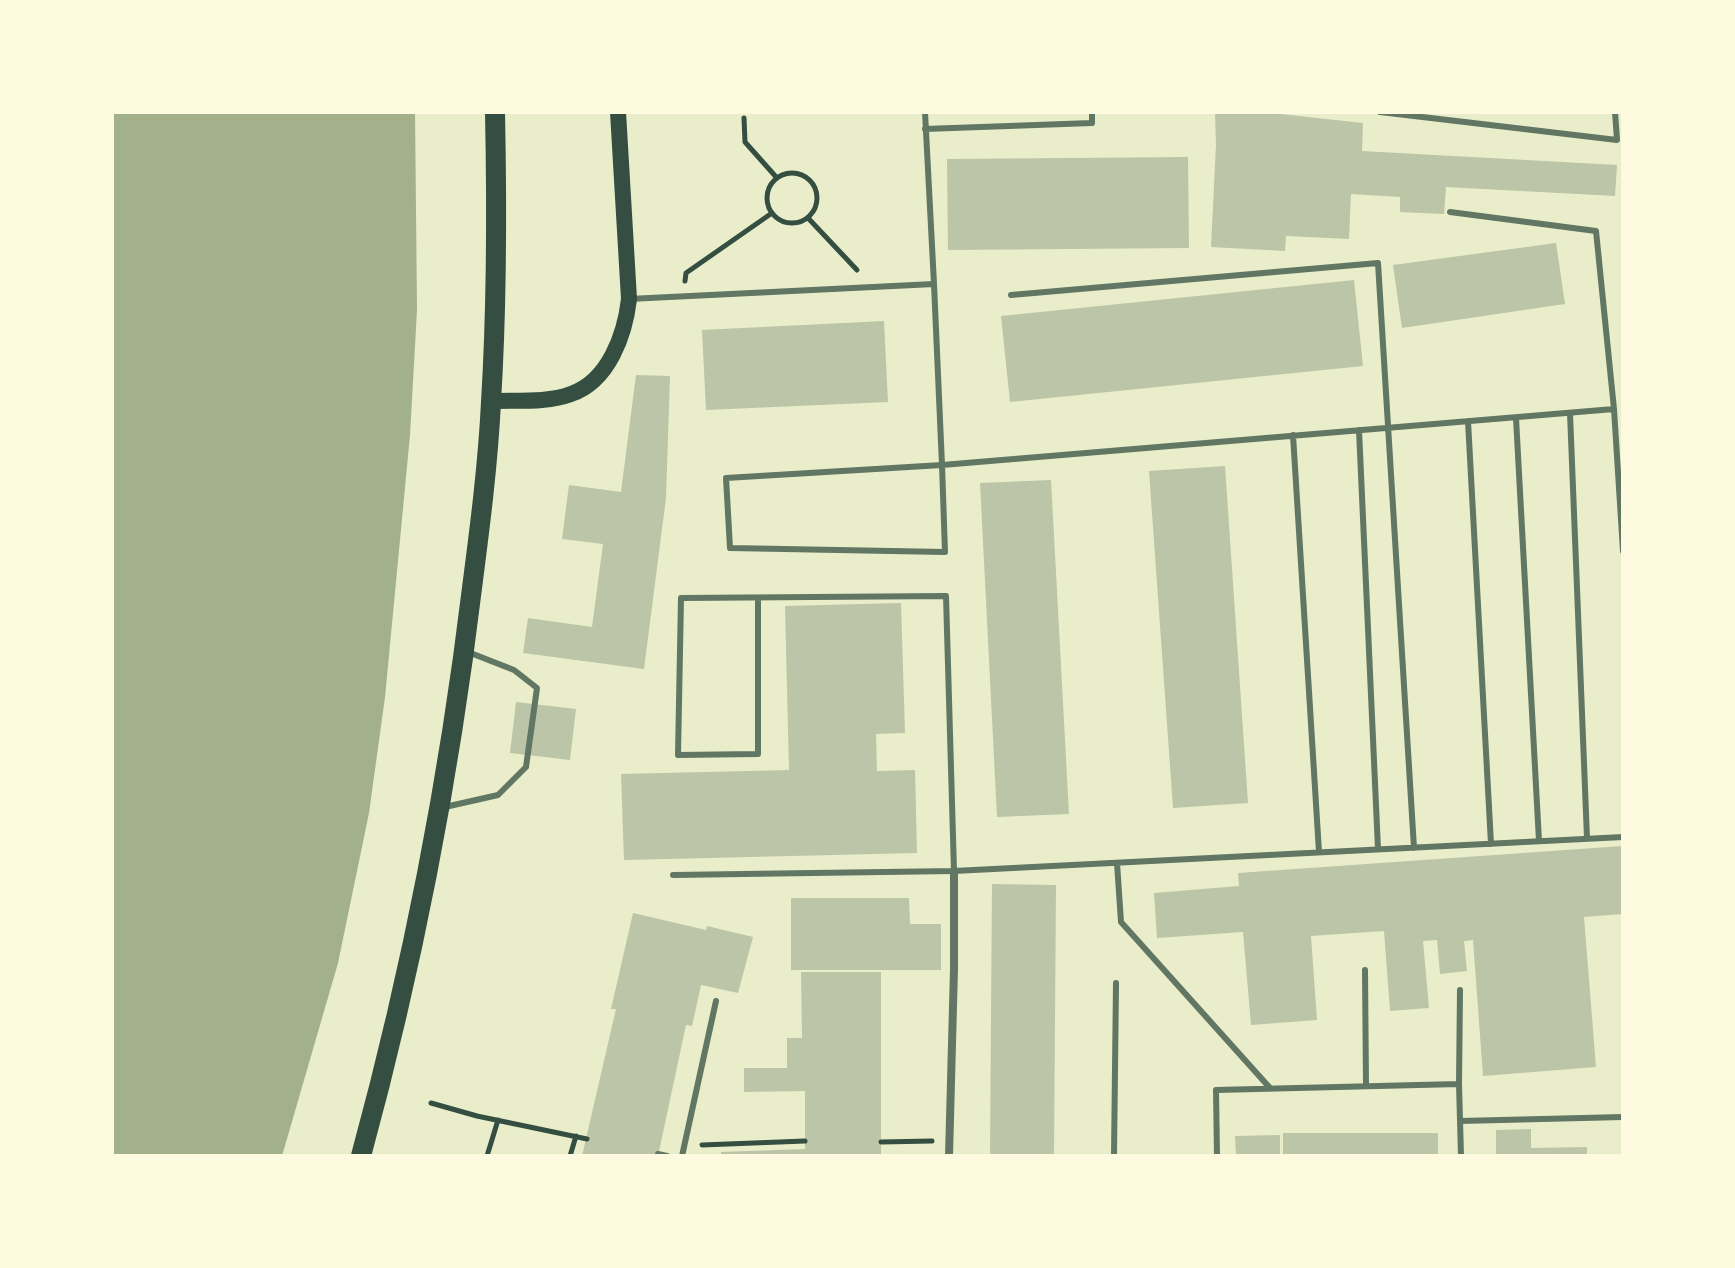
<!DOCTYPE html>
<style>
body{margin:0}
#map{position:relative;width:1735px;height:1268px;overflow:hidden;background:#e9edc9;font-family:"Source Sans 3",sans-serif}
canvas{display:block}
.frame{position:absolute;inset:0;border:114px solid #fefae0;pointer-events:none}
</style>
<div id="map">
<canvas width="1735" height="1268"></canvas>
<div class="frame"></div>
</div>
<script>
const ctx = document.querySelector('canvas').getContext('2d');
ctx.lineJoin = 'round';
function fillPath(path, color) {
  ctx.fillStyle = color;
  ctx.fill(path, 'evenodd');
}
function strokePath(path, color, width, dash) {
  ctx.strokeStyle = color;
  ctx.lineWidth = width;
  ctx.lineCap = dash ? 'butt' : 'round';
  ctx.setLineDash(dash || []);
  ctx.stroke(path);
}
const water = new Path2D(`
 M 112,112 L 415,112 L 417,310 L 410,435 L 385,697 L 369,813 L 338,963 L 282,1156 L 112,1156 Z`);
const building = new Path2D(`
 M 1215,112 L 1262,112 L 1363,123 L 1362,151 L 1617,165 L 1615,196 L 1446,187 L 1444,214 L 1400,212 L 1400,197 L 1351,194 L 1349,239 L 1286,236 L 1285,251 L 1211,247 L 1216,144 Z
 M 1188,157 L 1189,248 L 948,250 L 947,159 Z
 M 1556,243 L 1565,304 L 1402,328 L 1393,265 Z
 M 1354,280 L 1363,366 L 1010,402 L 1001,316 Z
 M 884,321 L 888,402 L 706,410 L 702,330 Z
 M 636,375 L 670,376 L 666,498 L 644,669 L 523,653 L 528,618 L 592,627 L 603,544 L 562,539 L 569,485 L 621,492 Z
 M 1225,466 L 1248,803 L 1173,808 L 1149,471 Z
 M 1051,480 L 1069,814 L 997,817 L 980,483 Z
 M 901,603 L 905,733 L 876,734 L 877,771 L 915,770 L 917,853 L 624,860 L 621,774 L 789,770 L 785,606 Z
 M 516,702 L 576,709 L 570,760 L 510,753 Z
 M 1623,846 L 1623,914 L 1584,917 L 1596,1067 L 1483,1076 L 1473,940 L 1464,941 L 1467,971 L 1440,974 L 1437,940 L 1423,941 L 1429,1008 L 1390,1011 L 1384,931 L 1311,936 L 1317,1020 L 1251,1025 L 1243,932 L 1157,938 L 1154,893 L 1239,886 L 1238,873 Z
 M 992,884 L 1056,885 L 1054,1156 L 990,1156 Z
 M 791,898 L 909,898 L 910,924 L 941,924 L 941,970 L 791,970 Z
 M 633,913 L 706,930 L 707,926 L 753,937 L 738,993 L 701,985 L 692,1026 L 686,1025 L 658,1156 L 582,1156 L 616,1009 L 611,1009 Z
 M 801,972 L 881,972 L 881,1156 L 721,1156 L 721,1152 L 805,1149 L 805,1091 L 744,1092 L 744,1068 L 787,1068 L 787,1038 L 802,1038 Z
 M 1531,1129 L 1531,1148 L 1587,1147 L 1587,1156 L 1496,1156 L 1496,1130 Z
 M 1283,1133 L 1438,1133 L 1438,1156 L 1283,1156 Z
 M 1280,1135 L 1280,1156 L 1236,1156 L 1235,1136 Z`);
const path = new Path2D(`
 M 744,118 L 745,142 L 777,178
 M767 198a25 25 0 1 1 50 0a25 25 0 1 1-50 0Z
 M 808,218 L 857,270
 M 685,281 L 686,273 L 772,213
 M 431,1103 L 477,1116 L 587,1139
 M 881,1142 L 932,1141
 M 702,1145 L 805,1141
 M 487,1156 L 498,1120
 M 570,1156 L 576,1136`);
const service = new Path2D(`
 M 925,112 L 934,284
 M 1380,112 L 1617,140 L 1615,112
 M 925,129 L 1092,123 L 1092,112
 M 1450,212 L 1596,231 L 1614,409 L 1623,551
 M 1011,295 L 1378,263 L 1414,848
 M 629,299 L 934,284 L 942,465 L 1614,409
 M 1570,413 L 1587,838
 M 1516,418 L 1539,841
 M 1468,421 L 1491,844
 M 1359,430 L 1378,849
 M 1293,435 L 1319,852
 M 942,465 L 945,552 L 730,548 L 726,478 Z
 M 758,598 L 758,754 L 678,755 L 681,598 L 946,596 L 954,871
 M 445,807 L 498,795 L 526,767 L 537,688 L 514,670 L 468,652
 M 1117,863 L 1121,922 L 1270,1088
 M 673,875 L 954,871 L 1623,837
 M 1365,970 L 1366,1086
 M 1459,1084 L 1460,990
 M 1460,1121 L 1623,1117
 M 658,1154 L 667,1156
 M 682,1156 L 716,1001
 M 1114,1156 L 1116,983
 M 1217,1156 L 1216,1090 L 1459,1084 L 1461,1156`);
const minor = new Path2D(`
 M 949,1156 L 954,969 L 954,871`);
const secondary = new Path2D(`
 M 491,401 C 517,400 547,403 571,394 C 609,381 625,334 629,299 L 618,112`);
const primary = new Path2D(`
 M 361,1156 C 412,969 449,780 472,588 C 480,526 488,464 491,402 C 497,305 497,209 495,112`);
fillPath(water, '#a3b18a');
fillPath(building, '#bcc5a7');
strokePath(path, '#344e41', 5);
strokePath(service, '#617663', 6);
strokePath(minor, '#617663', 8);
strokePath(secondary, '#344e41', 16);
strokePath(primary, '#344e41', 20);
</script>
